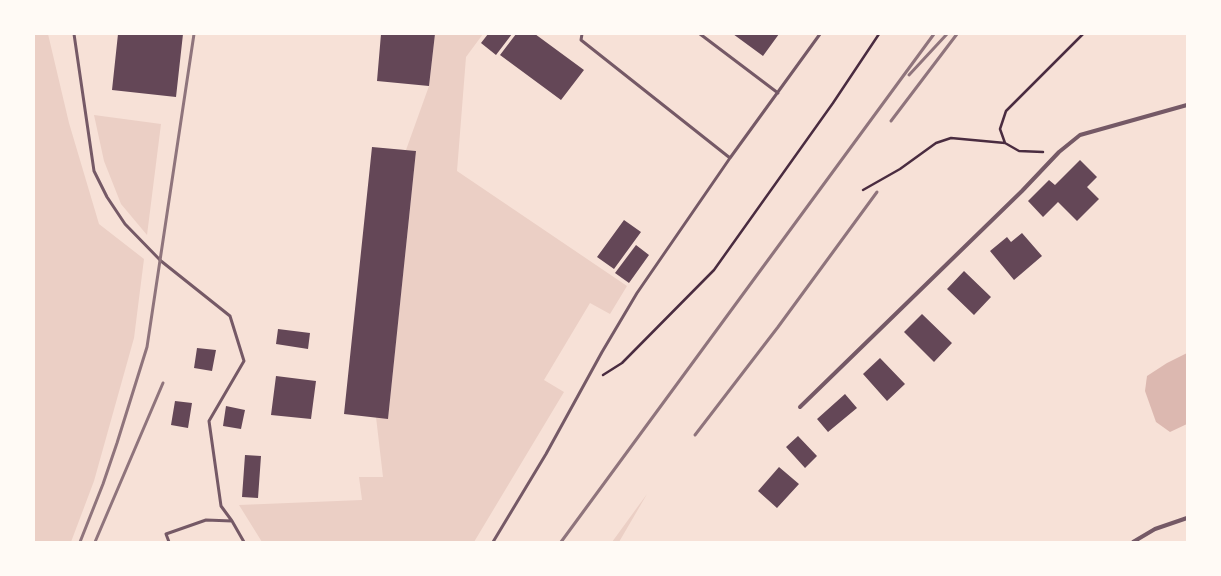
<!DOCTYPE html>
<style>
body{margin:0}
#map{position:relative;width:1221px;height:576px;overflow:hidden;background:#f7e1d7;font-family:"DejaVu Sans",sans-serif}
canvas{display:block}
.frame{position:absolute;inset:0;border:35px solid #fffaf5;pointer-events:none}
</style>
<div id="map">
<canvas width="1221" height="576"></canvas>
<div class="frame"></div>
</div>
<script>
const ctx = document.querySelector('canvas').getContext('2d');
ctx.lineJoin = 'round';
function fillPath(path, color) {
  ctx.fillStyle = color;
  ctx.fill(path, 'evenodd');
}
function strokePath(path, color, width, dash) {
  ctx.strokeStyle = color;
  ctx.lineWidth = width;
  ctx.lineCap = dash ? 'butt' : 'round';
  ctx.setLineDash(dash || []);
  ctx.stroke(path);
}
const green = new Path2D(`
 M 34,34 L 48,34 L 69,123 L 99,224 L 144,259 L 134,338 L 94,481 L 71,542 L 34,542 Z
 M 435,34 L 483,34 L 466,57 L 457,171 L 627,286 L 610,314 L 590,303 L 544,380 L 564,392 L 474,542 L 262,542 L 239,505 L 362,500 L 359,477 L 383,477 L 376,417 L 388,418 L 416,151 L 406,150 L 429,86 Z
 M 94,115 L 161,124 L 147,235 L 121,204 L 104,161 Z
 M 647,494 L 619,542 L 612,542 Z`);
const water = new Path2D(`
 M 1187,353 L 1187,424 L 1170,432 L 1156,422 L 1145,391 L 1147,376 L 1167,363 Z`);
const building = new Path2D(`
 M 118,34 L 183,34 L 176,97 L 112,90 Z
 M 381,34 L 435,34 L 429,86 L 377,81 Z
 M 488,34 L 512,34 L 496,55 L 481,43 Z
 M 516,34 L 535,34 L 584,70 L 561,100 L 500,55 Z
 M 733,34 L 779,34 L 763,56 Z
 M 372,147 L 416,151 L 388,419 L 344,414 Z
 M 1080,160 L 1097,177 L 1087,187 L 1099,199 L 1077,221 L 1058,202 L 1043,217 L 1028,201 L 1049,180 L 1055,185 Z
 M 624,220 L 641,232 L 614,269 L 597,257 Z
 M 1022,233 L 1042,256 L 1014,280 L 990,251 L 1007,237 L 1011,242 Z
 M 636,245 L 649,255 L 629,283 L 615,273 Z
 M 964,271 L 991,297 L 974,315 L 947,289 Z
 M 922,314 L 952,343 L 934,362 L 904,332 Z
 M 278,329 L 310,333 L 308,349 L 276,344 Z
 M 197,348 L 216,350 L 212,371 L 194,368 Z
 M 880,358 L 905,384 L 887,401 L 863,374 Z
 M 276,376 L 316,381 L 311,419 L 271,415 Z
 M 845,394 L 857,408 L 828,432 L 817,419 Z
 M 175,401 L 192,403 L 188,428 L 171,425 Z
 M 226,406 L 245,410 L 241,429 L 223,426 Z
 M 798,436 L 817,456 L 805,468 L 786,447 Z
 M 245,455 L 261,456 L 258,498 L 242,497 Z
 M 779,467 L 799,484 L 777,508 L 758,491 Z`);
const path = new Path2D(`
 M 1043,152 L 1019,151 L 1005,143 L 1000,129 L 1006,111 L 1083,34
 M 863,190 L 900,169 L 936,143 L 951,138 L 1005,143
 M 603,375 L 622,363 L 714,270 L 833,103 L 879,34`);
const service = new Path2D(`
 M 74,34 L 94,171 L 107,197 L 125,224 L 161,261 L 230,316 L 244,361 L 209,421 L 221,506 L 232,521
 M 582,34 L 581,40 L 730,158
 M 700,34 L 778,93
 M 169,542 L 166,534 L 206,520 L 232,521 L 244,542
 M 493,542 L 546,454 L 602,352 L 637,293 L 730,158 L 820,34`);
const minor = new Path2D(`
 M 800,407 L 1022,191 L 1059,152 L 1080,135 L 1187,105
 M 1133,542 L 1155,529 L 1187,518`);
const rail = new Path2D(`
 M 909,75 L 947,34
 M 891,121 L 957,34
 M 695,435 L 778,327 L 877,192
 M 80,542 L 103,484 L 117,443 L 147,347 L 194,34
 M 95,542 L 163,383
 M 561,542 L 934,34`);
fillPath(green, '#ebcfc5');
fillPath(water, '#dcb8b0');
fillPath(building, '#644757');
strokePath(path, '#4a2c40', 2.5);
strokePath(service, '#755966', 3);
strokePath(minor, '#755966', 4);
strokePath(rail, '#8f747c', 3);
</script>
